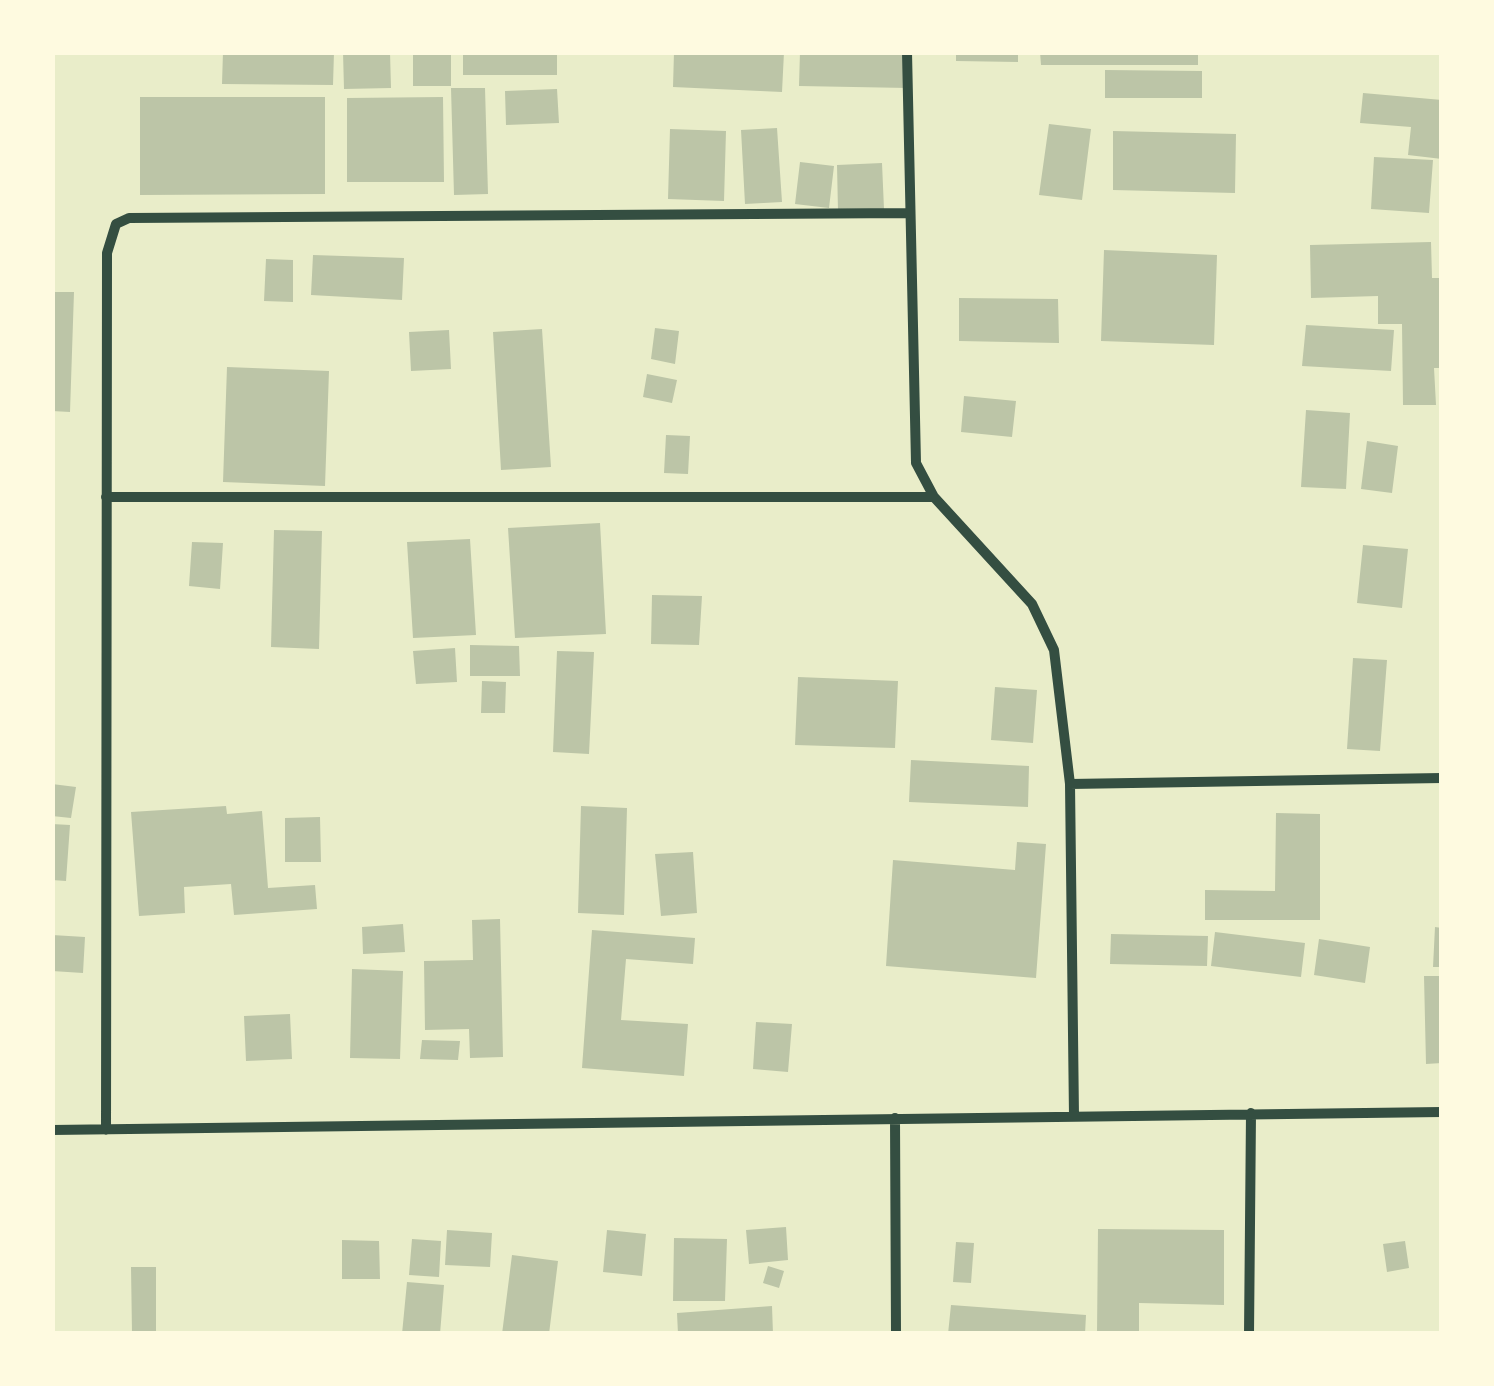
<!DOCTYPE html>
<style>
body{margin:0}
#map{position:relative;width:1494px;height:1386px;overflow:hidden;background:#e9edc9;font-family:"Zilla Slab",serif}
canvas{display:block}
.frame{position:absolute;inset:0;border:55px solid #fefae0;pointer-events:none}
</style>
<div id="map">
<canvas width="1494" height="1386"></canvas>
<div class="frame"></div>
</div>
<script>
const ctx = document.querySelector('canvas').getContext('2d');
ctx.lineJoin = 'round';
function fillPath(path, color) {
  ctx.fillStyle = color;
  ctx.fill(path, 'evenodd');
}
function strokePath(path, color, width, dash) {
  ctx.strokeStyle = color;
  ctx.lineWidth = width;
  ctx.lineCap = dash ? 'butt' : 'round';
  ctx.setLineDash(dash || []);
  ctx.stroke(path);
}
const building = new Path2D(`
 M 223,52 L 334,52 L 333,85 L 222,84 Z
 M 343,52 L 390,52 L 391,88 L 344,89 Z
 M 413,52 L 451,52 L 451,86 L 413,86 Z
 M 463,52 L 557,52 L 557,75 L 463,75 Z
 M 674,52 L 784,52 L 782,92 L 673,87 Z
 M 800,52 L 908,52 L 908,88 L 799,86 Z
 M 956,52 L 1018,52 L 1018,62 L 956,61 Z
 M 1040,52 L 1198,52 L 1198,65 L 1041,65 Z
 M 1105,70 L 1202,71 L 1202,98 L 1105,98 Z
 M 451,88 L 485,88 L 488,194 L 454,195 Z
 M 557,89 L 559,123 L 506,125 L 505,91 Z
 M 1363,93 L 1442,100 L 1442,159 L 1408,155 L 1411,127 L 1360,123 Z
 M 140,97 L 325,97 L 325,194 L 140,195 Z
 M 443,97 L 444,182 L 347,182 L 347,98 Z
 M 1049,124 L 1091,129 L 1082,200 L 1039,195 Z
 M 777,128 L 782,202 L 745,204 L 741,130 Z
 M 670,129 L 726,131 L 724,201 L 668,199 Z
 M 1113,131 L 1236,134 L 1235,193 L 1113,190 Z
 M 1374,157 L 1433,160 L 1429,213 L 1371,209 Z
 M 800,162 L 834,166 L 829,208 L 795,204 Z
 M 882,163 L 884,209 L 838,211 L 837,165 Z
 M 1431,242 L 1432,278 L 1442,278 L 1442,368 L 1434,368 L 1436,405 L 1403,405 L 1402,324 L 1378,324 L 1378,296 L 1311,298 L 1310,245 Z
 M 1104,250 L 1217,255 L 1214,345 L 1101,341 Z
 M 313,255 L 404,258 L 402,300 L 311,295 Z
 M 266,259 L 293,260 L 293,302 L 264,301 Z
 M 52,292 L 74,292 L 70,412 L 52,411 Z
 M 959,298 L 1058,299 L 1059,343 L 959,341 Z
 M 1306,325 L 1394,330 L 1391,371 L 1302,366 Z
 M 655,328 L 679,331 L 675,364 L 651,359 Z
 M 542,329 L 551,467 L 501,470 L 493,332 Z
 M 449,330 L 451,369 L 411,371 L 409,332 Z
 M 227,367 L 329,371 L 325,486 L 223,482 Z
 M 647,374 L 677,380 L 672,403 L 643,397 Z
 M 964,396 L 1016,401 L 1012,437 L 961,432 Z
 M 1306,410 L 1350,413 L 1346,489 L 1301,487 Z
 M 666,435 L 690,436 L 688,474 L 664,473 Z
 M 1367,441 L 1398,446 L 1392,493 L 1361,489 Z
 M 600,523 L 606,634 L 515,638 L 508,528 Z
 M 274,530 L 322,531 L 319,649 L 271,647 Z
 M 470,539 L 476,635 L 413,638 L 407,542 Z
 M 192,542 L 223,543 L 220,589 L 189,586 Z
 M 1363,545 L 1408,549 L 1402,608 L 1357,603 Z
 M 652,595 L 702,596 L 699,645 L 651,644 Z
 M 470,645 L 519,646 L 520,676 L 470,676 Z
 M 455,648 L 457,682 L 416,684 L 413,651 Z
 M 557,651 L 594,652 L 589,754 L 553,752 Z
 M 1353,658 L 1387,660 L 1380,751 L 1347,749 Z
 M 798,677 L 898,681 L 895,748 L 795,745 Z
 M 482,681 L 506,682 L 505,713 L 481,713 Z
 M 995,687 L 1037,690 L 1033,743 L 991,740 Z
 M 911,760 L 1029,766 L 1028,807 L 909,802 Z
 M 52,784 L 76,787 L 71,818 L 52,816 Z
 M 226,806 L 227,814 L 262,811 L 268,888 L 315,885 L 317,909 L 234,915 L 231,884 L 184,887 L 185,913 L 139,916 L 131,812 Z
 M 581,806 L 627,808 L 624,915 L 578,913 Z
 M 1276,813 L 1320,814 L 1320,920 L 1205,920 L 1205,890 L 1275,891 Z
 M 320,817 L 321,862 L 285,862 L 285,818 Z
 M 52,824 L 70,825 L 66,881 L 52,880 Z
 M 1017,842 L 1046,844 L 1036,978 L 886,966 L 893,860 L 1015,870 Z
 M 693,852 L 697,913 L 661,916 L 655,854 Z
 M 500,919 L 503,1057 L 470,1058 L 469,1029 L 425,1030 L 424,961 L 473,960 L 472,920 Z
 M 403,924 L 405,952 L 363,954 L 362,927 Z
 M 1435,927 L 1442,928 L 1442,967 L 1433,967 Z
 M 592,930 L 695,938 L 693,964 L 626,959 L 621,1020 L 688,1024 L 684,1076 L 582,1068 Z
 M 1215,932 L 1305,943 L 1301,977 L 1211,966 Z
 M 1111,934 L 1208,936 L 1207,966 L 1110,964 Z
 M 52,935 L 85,937 L 83,973 L 52,971 Z
 M 1319,939 L 1370,947 L 1365,983 L 1314,975 Z
 M 352,969 L 403,971 L 400,1059 L 350,1058 Z
 M 1424,976 L 1442,976 L 1442,1063 L 1426,1064 Z
 M 290,1014 L 292,1059 L 246,1061 L 244,1016 Z
 M 756,1022 L 792,1024 L 788,1072 L 753,1069 Z
 M 422,1040 L 460,1041 L 458,1060 L 420,1059 Z
 M 786,1227 L 788,1260 L 749,1264 L 746,1230 Z
 M 1098,1229 L 1224,1230 L 1224,1305 L 1139,1303 L 1139,1334 L 1097,1334 Z
 M 447,1230 L 492,1233 L 490,1267 L 445,1265 Z
 M 607,1230 L 646,1234 L 642,1276 L 603,1272 Z
 M 674,1238 L 727,1239 L 725,1301 L 673,1301 Z
 M 412,1239 L 441,1241 L 439,1277 L 409,1275 Z
 M 342,1240 L 379,1241 L 380,1279 L 342,1279 Z
 M 1405,1241 L 1409,1268 L 1387,1272 L 1383,1244 Z
 M 956,1242 L 974,1243 L 971,1283 L 953,1282 Z
 M 512,1255 L 558,1261 L 549,1334 L 502,1334 Z
 M 768,1266 L 784,1271 L 779,1288 L 763,1283 Z
 M 131,1267 L 156,1267 L 156,1332 L 132,1333 Z
 M 407,1282 L 444,1285 L 440,1334 L 402,1334 Z
 M 951,1305 L 1086,1315 L 1085,1334 L 948,1334 Z
 M 772,1306 L 773,1334 L 678,1334 L 677,1313 Z`);
const minor = new Path2D(`
 M 907,52 L 916,463 L 934,497 L 1032,604 L 1054,650 L 1070,784 L 1074,1117
 M 106,497 L 934,497
 M 1070,784 L 1442,778
 M 895,1118 L 896,1334
 M 52,1130 L 1442,1112
 M 106,1130 L 107,253 L 116,224 L 129,218 L 909,213
 M 1249,1334 L 1251,1113`);
fillPath(building, '#bcc5a7');
strokePath(minor, '#344e41', 10);
</script>
